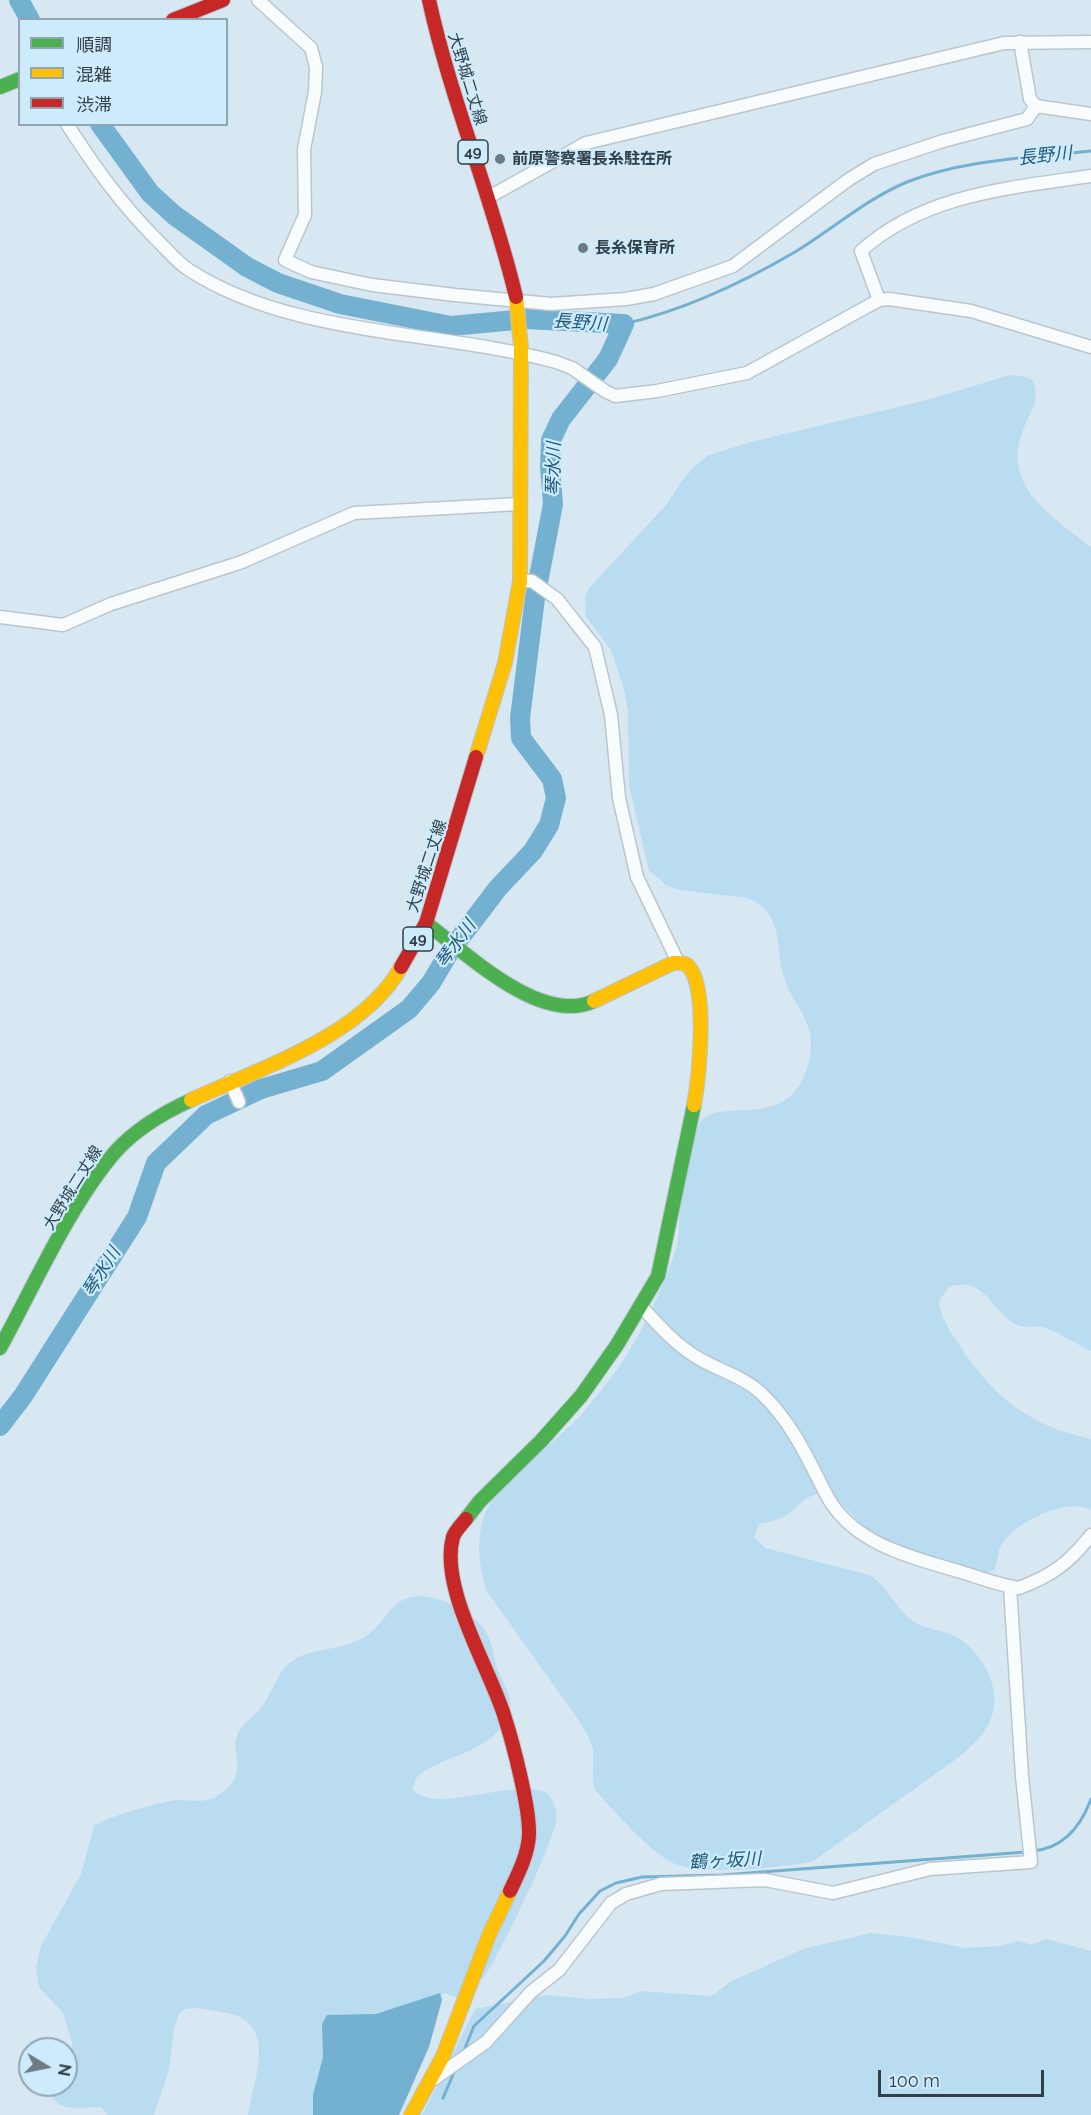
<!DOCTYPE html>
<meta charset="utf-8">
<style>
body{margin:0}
#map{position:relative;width:1091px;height:2115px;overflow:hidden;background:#d8e8f2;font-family:Raleway,"Noto Sans JP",sans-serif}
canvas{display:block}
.legend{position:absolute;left:18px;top:18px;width:210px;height:108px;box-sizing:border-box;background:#ceebfc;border:2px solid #8fa6b4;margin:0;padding:8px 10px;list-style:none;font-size:18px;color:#313f47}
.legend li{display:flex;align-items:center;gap:12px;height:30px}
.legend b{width:30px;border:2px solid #8fa6b4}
.north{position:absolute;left:18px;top:2037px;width:60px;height:60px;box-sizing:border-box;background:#ceebfc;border:2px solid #8fa6b4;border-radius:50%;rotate:100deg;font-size:16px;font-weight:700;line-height:24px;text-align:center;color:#313f47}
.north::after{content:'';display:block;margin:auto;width:21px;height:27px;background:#6b7a83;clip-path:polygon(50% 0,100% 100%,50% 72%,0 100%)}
.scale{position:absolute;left:878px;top:2070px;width:166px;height:27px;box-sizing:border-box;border:3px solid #313f47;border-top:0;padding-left:8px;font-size:18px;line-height:21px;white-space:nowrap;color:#313f47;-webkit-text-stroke:4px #ceebfc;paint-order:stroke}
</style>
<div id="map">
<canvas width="1091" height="2115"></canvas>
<ul class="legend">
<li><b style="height:8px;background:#4caf50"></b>順調</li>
<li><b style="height:8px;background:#ffc107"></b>混雑</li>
<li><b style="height:8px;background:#c62828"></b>渋滞</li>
</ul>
<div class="north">N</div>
<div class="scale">100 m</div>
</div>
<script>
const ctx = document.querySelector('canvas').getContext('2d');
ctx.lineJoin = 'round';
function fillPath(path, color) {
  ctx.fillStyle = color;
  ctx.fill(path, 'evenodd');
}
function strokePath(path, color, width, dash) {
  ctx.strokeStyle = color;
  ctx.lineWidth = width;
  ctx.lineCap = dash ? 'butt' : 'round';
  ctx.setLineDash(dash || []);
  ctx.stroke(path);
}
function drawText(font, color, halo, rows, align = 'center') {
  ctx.font = font + ' Raleway,"Noto Sans JP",sans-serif';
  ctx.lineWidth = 4.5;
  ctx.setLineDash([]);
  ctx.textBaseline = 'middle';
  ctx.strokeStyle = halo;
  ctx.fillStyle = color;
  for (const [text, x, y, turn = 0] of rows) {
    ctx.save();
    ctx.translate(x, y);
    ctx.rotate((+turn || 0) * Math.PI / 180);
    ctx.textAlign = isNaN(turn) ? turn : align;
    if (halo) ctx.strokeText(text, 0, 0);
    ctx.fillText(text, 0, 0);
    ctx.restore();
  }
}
const green = new Path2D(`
 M 1010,375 L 1023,376 L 1033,380 C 1041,403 1029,412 1022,433 C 1002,487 1054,518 1091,547 L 1091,1351 C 1076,1344 1061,1333 1045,1328 C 1036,1325 1027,1329 1017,1325 C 992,1313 986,1275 949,1287 L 939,1301 C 941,1319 950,1331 960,1346 C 993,1397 1030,1426 1091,1439 L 1091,1510 C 1068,1497 1019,1521 1004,1541 C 996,1550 1000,1561 993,1571 C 970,1579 892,1548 872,1534 C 855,1523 844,1497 823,1494 C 807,1492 798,1509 785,1516 C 776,1521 768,1522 759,1524 L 754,1537 L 765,1548 L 869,1575 C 888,1586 895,1608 913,1621 C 927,1631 945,1629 960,1639 C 986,1657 1006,1696 987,1727 C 980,1739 969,1748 959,1757 L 812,1862 C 779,1867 704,1877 673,1863 C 651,1853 612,1809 595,1790 C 591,1776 594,1764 593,1750 C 591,1740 584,1730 580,1722 L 488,1593 C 478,1569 475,1534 487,1509 C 502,1480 556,1442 580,1416 C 593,1401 607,1383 619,1367 C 637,1343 673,1269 678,1240 C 680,1225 679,1210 680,1195 C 682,1175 689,1148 696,1129 C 713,1088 790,1141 809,1061 C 820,1017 785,1003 780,960 C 778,933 775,908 747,898 L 680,890 L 667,886 L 649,870 L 629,786 L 628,712 L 624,689 L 611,650 L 586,617 L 585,598 L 589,588 L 667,504 L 681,482 L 696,465 L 709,455 L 747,443 L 927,400 Z
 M 423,1596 C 446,1599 477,1613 488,1636 C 494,1647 493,1660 498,1671 C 508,1692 518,1705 502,1726 C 485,1751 448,1756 423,1772 L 416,1778 L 413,1789 C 433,1817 518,1775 548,1794 C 554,1802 557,1810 556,1820 C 555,1840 497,1961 483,1978 C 476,1985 466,1991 458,1998 L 445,1993 L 428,2001 L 315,2115 L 248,2115 C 255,2075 279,2020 222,2012 C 209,2010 198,2007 185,2009 L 179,2014 L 174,2029 L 169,2070 L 154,2115 L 108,2115 L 101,2107 C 81,2107 51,2115 50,2085 L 66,2085 L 66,2061 L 71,2056 L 72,2042 L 63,2013 L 39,1987 L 36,1968 L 41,1946 L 81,1874 L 94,1826 C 105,1817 161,1802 176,1800 C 192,1799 205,1805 220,1794 C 252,1772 228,1753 238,1733 C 243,1723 253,1717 260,1709 C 271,1696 275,1678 286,1666 C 307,1645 342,1653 366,1636 C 391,1619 387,1597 423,1596 Z
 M 871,1933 L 909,1937 L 965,1948 L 1000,1946 L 1018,1941 L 1032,1945 L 1046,1939 L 1091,1951 L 1091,2115 L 422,2115 L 475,2009 L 548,1995 L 589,1999 L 624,1998 L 641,1991 L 711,1996 L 732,1981 L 803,1949 Z`);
const water = new Path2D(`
 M 440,1993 L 442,2000 L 429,2047 L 399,2115 L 313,2115 L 313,2095 L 323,2057 L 322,2024 L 327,2015 L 376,2014 Z`);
const stream = new Path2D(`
 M 624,324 C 685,310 742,283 795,252 C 833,229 866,199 907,182 C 965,159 1030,158 1091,151
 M 1033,1851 C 1064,1848 1081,1826 1091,1799
 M 463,2053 L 474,2026 L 544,1961 L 565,1936 L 579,1914 L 600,1891 L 616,1883 L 642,1877 L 722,1875 L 1026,1852
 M 443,2098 L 455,2070`);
const river = new Path2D(`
 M 19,0 L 30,20
 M 100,124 L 150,193 L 174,215 L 247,267 L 278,283 L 340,304 L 451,326 L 526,319 L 624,324
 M 0,1426 L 23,1396 L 137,1217 L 156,1163 L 206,1115 L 261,1089 L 322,1071 L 409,1009 L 431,983 L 450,951 L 498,888 L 533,851 L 549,825 L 556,798 L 552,779 L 521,738 L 520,718 L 535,598 L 553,504 L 550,467 L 551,440 L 561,419 L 608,359 L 624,324`);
const street = new Path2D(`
 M 258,0 L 311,48 L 316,67 L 315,92 L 304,149 L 305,215 L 285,260 L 311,272 L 372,285 L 455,295 L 551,304 L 626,299 L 654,294 L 733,266 L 848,180 L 874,164 L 943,141 L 1027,119 L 1036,106 L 1091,114
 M 1020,42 L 1030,99 L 1036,106
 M 67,124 C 96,169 121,204 159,242 C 168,251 178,263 189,270 C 292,337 440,330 556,362 L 572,368 L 605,391 L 615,396 L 657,391 L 747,373 L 879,300 L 889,299 L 971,311 L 1091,347
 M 489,197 L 586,143 L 1004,43 L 1091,42
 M 879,300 L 861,251 C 924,194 1010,188 1091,176
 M 520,581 L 532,581 L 557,599 L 595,647 L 611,715 L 619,798 L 637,877 L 678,962
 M 0,617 L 63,625 L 111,604 L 242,562 L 354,513 L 519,504
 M 230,1081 L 239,1102
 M 641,1306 C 658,1325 676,1345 698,1358 C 718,1370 744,1377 761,1393 C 792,1422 809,1461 827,1496 C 853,1544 911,1557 958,1571 C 978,1577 998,1585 1019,1588 C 1053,1575 1069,1563 1091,1535
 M 434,2079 L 486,2042 L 531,1992 L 559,1970 L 611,1903 L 626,1894 L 661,1884 L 765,1880 L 833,1893 L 930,1869 L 1031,1862 L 1022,1776 L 1010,1587`);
const fast = new Path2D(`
 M 0,87 L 20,79
 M 426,923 C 466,953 541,1026 594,1001
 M 0,1348 C 34,1286 70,1204 116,1151 C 136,1129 165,1112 191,1100
 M 466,1519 L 480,1501 L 541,1441 L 581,1396 L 617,1345 L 658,1276 L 694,1105`);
const slow = new Path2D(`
 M 476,757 L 505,663 L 520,581 L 521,347 L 516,297
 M 594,1001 L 673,963 C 678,963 683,962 687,965 C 709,983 699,1077 694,1105
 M 191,1100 C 259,1069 364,1035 401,967
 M 411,2115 L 443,2056 L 489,1935 L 510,1891`);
const jam = new Path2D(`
 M 429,0 C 451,101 492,196 516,297
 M 173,20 L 223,0
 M 401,967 L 426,923 L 476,757
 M 466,1519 C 462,1524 455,1531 453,1537 C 439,1587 489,1667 504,1715 C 513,1743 530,1808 529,1835 C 528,1855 518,1874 510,1891`);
const markers = [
 [500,159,6,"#6b7a83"],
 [583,248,6,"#6b7a83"]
];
const shields = [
 [473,152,30],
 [418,939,30]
];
const shieldNames = [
 ["49",473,152],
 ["49",418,939]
];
const streetNames = [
 ["大野城二丈線",467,79,73],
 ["大野城二丈線",427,866,-72],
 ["大野城二丈線",73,1188,-58]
];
const poiNames = [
 ["前原警察署長糸駐在所",512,159],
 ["長糸保育所",595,248]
];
const waterNames = [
 ["長野川",1045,156,-6],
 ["長野川",580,323,4],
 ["琴水川",554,469,-89],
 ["琴水川",456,944,-54],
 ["琴水川",102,1272,-58],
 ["鶴ヶ坂川",725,1861,-3]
];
fillPath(green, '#b9dcf0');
fillPath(water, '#74b0cf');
strokePath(stream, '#74b0cf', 3);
strokePath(river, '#74b0cf', 20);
strokePath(street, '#b9c6ce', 15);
strokePath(fast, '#b9c6ce', 16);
strokePath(slow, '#b9c6ce', 16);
strokePath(jam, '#b9c6ce', 16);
strokePath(street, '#f9fcfd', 12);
strokePath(fast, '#4caf50', 14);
strokePath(slow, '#ffc107', 14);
strokePath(jam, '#c62828', 14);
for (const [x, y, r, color] of markers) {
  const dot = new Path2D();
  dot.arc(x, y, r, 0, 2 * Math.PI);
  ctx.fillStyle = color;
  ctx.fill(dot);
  strokePath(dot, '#ceebfc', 2);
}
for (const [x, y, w] of shields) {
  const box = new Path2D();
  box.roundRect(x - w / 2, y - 12, w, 24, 4.5);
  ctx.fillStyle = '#ceebfc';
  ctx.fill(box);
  strokePath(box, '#313f47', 1.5);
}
drawText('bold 15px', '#313f47', null, shieldNames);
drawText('16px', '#313f47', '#ceebfc', streetNames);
drawText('bold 16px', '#313f47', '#ceebfc', poiNames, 'left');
drawText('italic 18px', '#205b78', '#ceebfc', waterNames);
</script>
